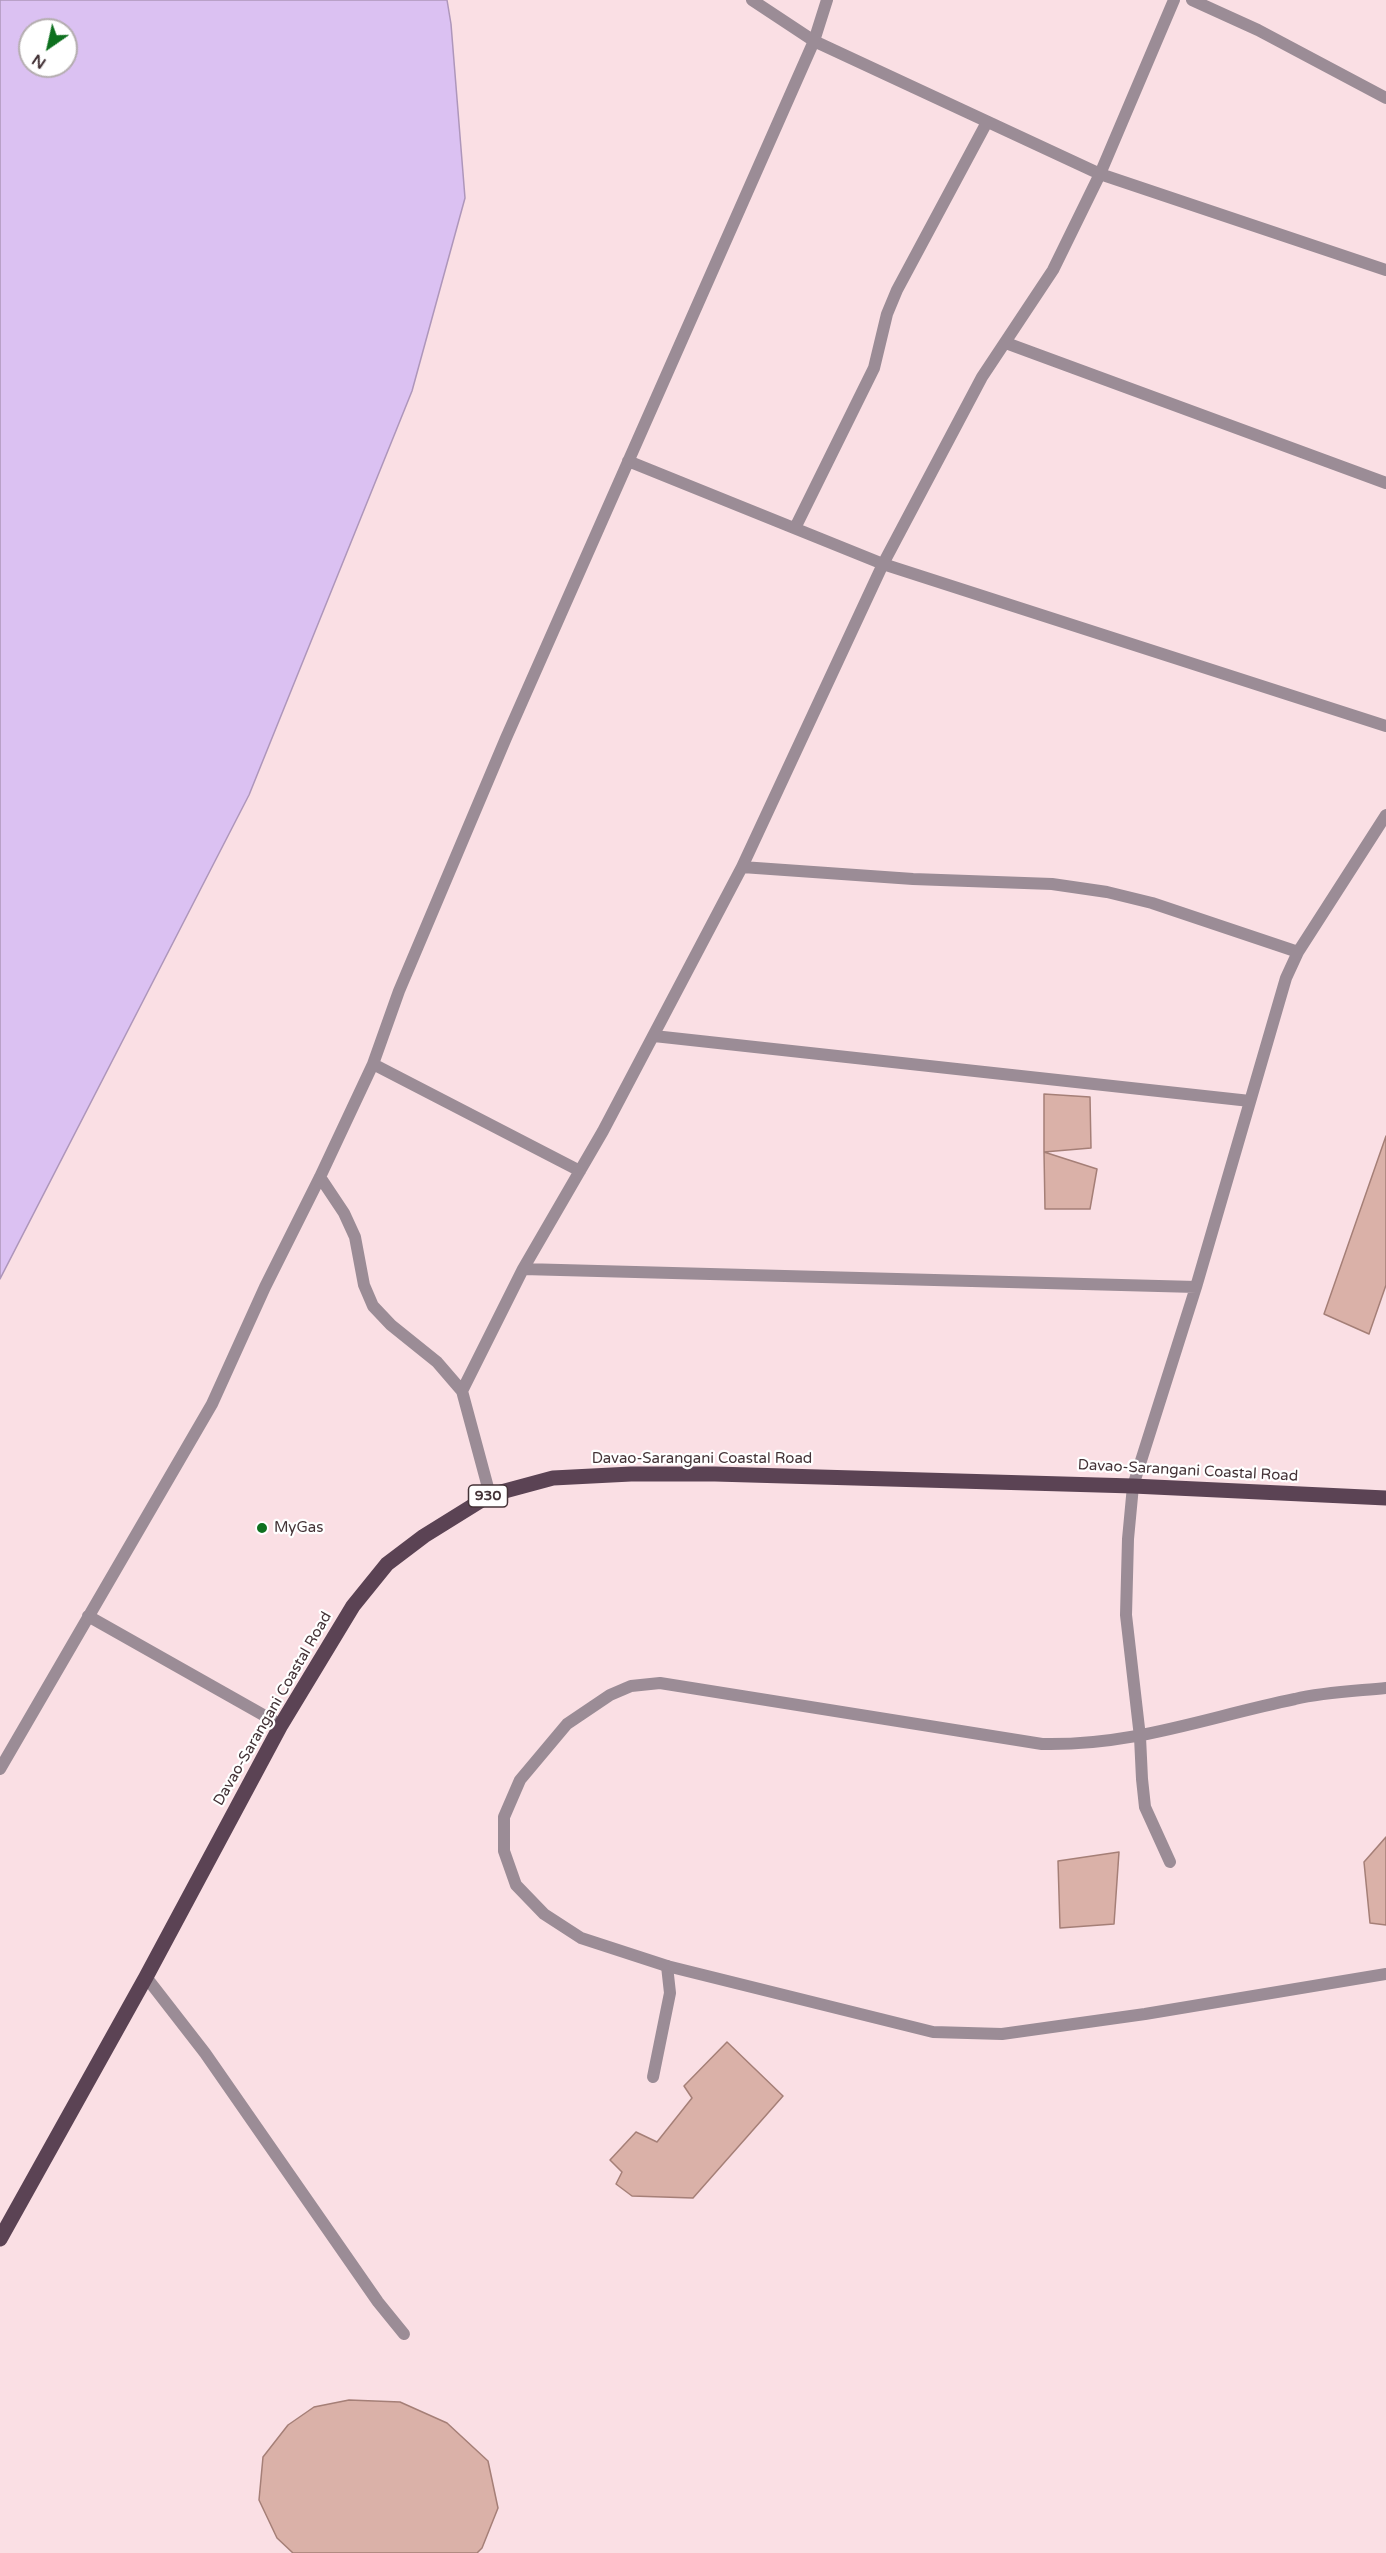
<!DOCTYPE html>
<style>
body{margin:0}
#map{position:relative;width:1386px;height:2553px;overflow:hidden;background:#fadfe4;font-family:"Varela Round",sans-serif}
canvas{display:block}
.north{position:absolute;left:18px;top:18px;width:60px;height:60px;box-sizing:border-box;background:#fff;border:2px solid #b4adaf;border-radius:50%;rotate:214deg;font-size:16px;font-weight:700;line-height:24px;text-align:center;color:#443337}
.north::after{content:'';display:block;margin:auto;width:21px;height:27px;background:#0e701f;clip-path:polygon(50% 0,100% 100%,50% 72%,0 100%)}
</style>
<div id="map">
<canvas width="1386" height="2553"></canvas>
<div class="north">N</div>
</div>
<script>
const ctx = document.querySelector('canvas').getContext('2d');
ctx.lineJoin = 'round';
function fillPath(path, color) {
  ctx.fillStyle = color;
  ctx.fill(path, 'evenodd');
}
function strokePath(path, color, width, dash) {
  ctx.strokeStyle = color;
  ctx.lineWidth = width;
  ctx.lineCap = dash ? 'butt' : 'round';
  ctx.setLineDash(dash || []);
  ctx.stroke(path);
}
function drawText(font, color, halo, rows, align = 'center') {
  ctx.font = font + ' "Varela Round",sans-serif';
  ctx.lineWidth = 4.5;
  ctx.setLineDash([]);
  ctx.textBaseline = 'middle';
  ctx.strokeStyle = halo;
  ctx.fillStyle = color;
  for (const [text, x, y, turn = 0] of rows) {
    ctx.save();
    ctx.translate(x, y);
    ctx.rotate((+turn || 0) * Math.PI / 180);
    ctx.textAlign = isNaN(turn) ? turn : align;
    if (halo) ctx.strokeText(text, 0, 0);
    ctx.fillText(text, 0, 0);
    ctx.restore();
  }
}
const water = new Path2D(`
 M 0,0 L 447,0 L 451,24 L 465,198 L 412,391 L 249,795 L 0,1279 ZM 30,30 L 66,30 L 66,66 L 30,66 Z`);
const building = new Path2D(`
 M 1044,1094 L 1090,1097 L 1091,1148 L 1044,1152 Z
 M 1386,1136 L 1386,1285 L 1369,1334 L 1324,1314 Z
 M 1044,1152 L 1097,1169 L 1090,1209 L 1045,1209 Z
 M 1386,1837 L 1386,1925 L 1370,1923 L 1364,1862 Z
 M 1119,1852 L 1114,1924 L 1060,1928 L 1058,1861 Z
 M 727,2042 L 783,2096 L 693,2198 L 632,2196 L 616,2184 L 622,2172 L 610,2160 L 636,2132 L 657,2142 L 692,2098 L 684,2086 Z
 M 349,2400 L 400,2402 L 447,2423 L 488,2461 L 498,2508 L 482,2548 L 477,2553 L 293,2553 L 277,2538 L 259,2500 L 263,2457 L 288,2425 L 314,2407 Z`);
const lane = new Path2D(`
 M 146,1977 L 205,2053 L 378,2302 L 404,2334
 M 653,2077 L 670,1993 L 667,1966`);
const street = new Path2D(`
 M 752,0 L 814,41 L 1100,174 L 1386,270
 M 1192,0 L 1258,30 L 1386,98
 M 1006,343 L 1386,483
 M 628,461 L 883,564 L 1386,726
 M 795,528 L 874,368 L 887,314 L 897,290 L 987,122
 M 742,867 L 913,879 L 1052,884 L 1107,892 L 1152,903 L 1298,952
 M 654,1036 L 1250,1101
 M 373,1064 L 580,1171
 M 320,1177 L 344,1213 L 355,1237 L 364,1285 L 373,1306 L 391,1325 L 437,1362 L 462,1391
 M 523,1269 L 1196,1287
 M 490,1495 L 462,1391 L 523,1269 L 603,1131 L 742,867 L 883,564 L 982,377 L 1053,270 L 1100,174 L 1174,0
 M 88,1616 L 281,1725
 M 1386,1688 C 1356,1691 1324,1692 1295,1699 C 1207,1717 1134,1746 1042,1744 L 660,1683 L 631,1686 L 610,1695 L 567,1724 L 520,1780 L 504,1817 L 504,1851 L 516,1885 L 544,1914 L 581,1938 L 667,1966 L 933,2032 L 1002,2034 L 1145,2014 L 1386,1974
 M 0,1769 L 212,1404 L 265,1287 L 320,1177 L 373,1064 L 399,991 L 506,738 L 814,41 L 827,0
 M 1170,1862 L 1145,1807 L 1142,1779 L 1140,1737 L 1126,1615 L 1128,1539 L 1133,1486 L 1196,1287 L 1286,978 L 1298,952 L 1386,815`);
const primary = new Path2D(`
 M 0,2239 L 146,1977 L 281,1725 L 353,1606 L 387,1564 L 424,1536 L 490,1495 L 553,1478 L 631,1474 L 715,1474 L 1133,1486 L 1386,1498`);
const markers = [
 [262,1528,6,"#0e701f"]
];
const shields = [
 [488,1496,39]
];
const shieldNames = [
 ["930",488,1496]
];
const streetNames = [
 ["Davao-Sarangani Coastal Road",702,1459],
 ["Davao-Sarangani Coastal Road",1188,1471,3],
 ["Davao-Sarangani Coastal Road",273,1709,-60]
];
const poiNames = [
 ["MyGas",274,1528]
];
fillPath(water, '#dbc1f2');
strokePath(water, '#ae96ba', 1.5);
fillPath(building, '#dab1a8');
strokePath(building, '#a57f77', 1.5);
strokePath(lane, '#9b8c96', 12);
strokePath(street, '#9b8c96', 12);
strokePath(primary, '#5b4354', 15);
for (const [x, y, r, color] of markers) {
  const dot = new Path2D();
  dot.arc(x, y, r, 0, 2 * Math.PI);
  ctx.fillStyle = color;
  ctx.fill(dot);
  strokePath(dot, '#fff', 2);
}
for (const [x, y, w] of shields) {
  const box = new Path2D();
  box.roundRect(x - w / 2, y - 11, w, 22, 4.5);
  ctx.fillStyle = '#fff';
  ctx.fill(box);
  strokePath(box, '#443337', 1.5);
}
drawText('bold 14px', '#443337', null, shieldNames);
drawText('15px', '#443337', '#fff', streetNames);
drawText('15px', '#443337', '#fff', poiNames, 'left');
</script>
